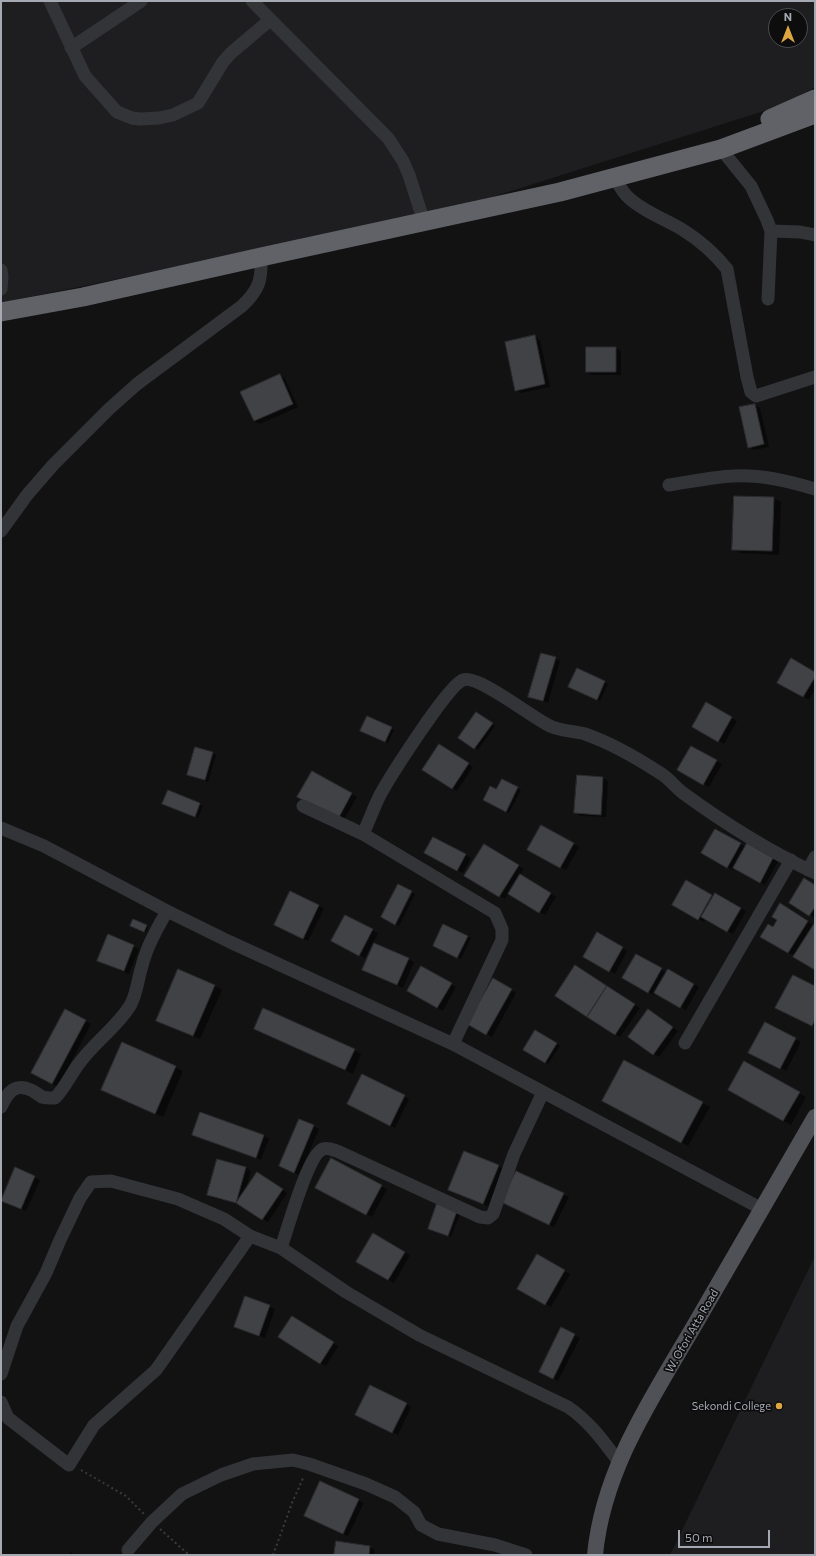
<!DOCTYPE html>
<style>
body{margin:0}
#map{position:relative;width:816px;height:1556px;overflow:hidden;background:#121213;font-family:Commissioner,sans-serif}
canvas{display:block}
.frame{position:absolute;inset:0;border:2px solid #a5a9b2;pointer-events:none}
.north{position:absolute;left:768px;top:8px;width:40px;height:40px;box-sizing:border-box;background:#0d0d0e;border:1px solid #4a4b50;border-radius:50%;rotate:0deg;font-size:11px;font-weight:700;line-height:16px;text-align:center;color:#a5a9b2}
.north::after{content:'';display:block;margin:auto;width:14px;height:18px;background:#dda640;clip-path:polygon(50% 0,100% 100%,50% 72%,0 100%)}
.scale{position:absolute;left:678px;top:1530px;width:92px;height:18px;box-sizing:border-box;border:2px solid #a5a9b2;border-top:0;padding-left:5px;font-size:12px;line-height:14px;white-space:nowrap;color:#a5a9b2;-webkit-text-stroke:3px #0d0d0e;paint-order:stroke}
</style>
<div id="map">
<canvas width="816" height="1556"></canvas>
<div class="frame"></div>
<div class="north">N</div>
<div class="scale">50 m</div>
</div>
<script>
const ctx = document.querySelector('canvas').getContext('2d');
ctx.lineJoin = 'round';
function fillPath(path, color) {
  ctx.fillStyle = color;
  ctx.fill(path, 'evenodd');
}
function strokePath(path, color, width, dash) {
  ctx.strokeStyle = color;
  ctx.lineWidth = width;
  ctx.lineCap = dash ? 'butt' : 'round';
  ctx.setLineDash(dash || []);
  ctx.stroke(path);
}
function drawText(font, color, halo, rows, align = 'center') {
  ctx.font = font + ' Commissioner,sans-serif';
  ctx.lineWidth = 3.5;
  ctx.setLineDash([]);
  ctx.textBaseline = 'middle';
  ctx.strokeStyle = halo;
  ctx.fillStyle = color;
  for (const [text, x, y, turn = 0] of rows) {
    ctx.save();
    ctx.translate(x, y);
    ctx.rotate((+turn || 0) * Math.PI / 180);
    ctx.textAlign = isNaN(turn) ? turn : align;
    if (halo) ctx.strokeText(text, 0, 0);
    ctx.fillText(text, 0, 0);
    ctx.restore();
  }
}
const built = new Path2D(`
 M 1,1 L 815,1 L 815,87 L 783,105 L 448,211 L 1,303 ZM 776,16 L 800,16 L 800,40 L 776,40 Z
 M 815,1256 L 815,1555 L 670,1555 Z`);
const shadow = new Path2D(`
 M 535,337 L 540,340 L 550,387 L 521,393 L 516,390 Z
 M 616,348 L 621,351 L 621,375 L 592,375 L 587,372 Z
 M 280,375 L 285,379 L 298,407 L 260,424 L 254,421 Z
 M 755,405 L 760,408 L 769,447 L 754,450 L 749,447 Z
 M 735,497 L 774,498 L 781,502 L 779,555 L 740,553 L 733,549 Z
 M 555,658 L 560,661 L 548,703 L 529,696 Z
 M 577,669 L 608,684 L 600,701 L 573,689 Z
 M 815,673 L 815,689 L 809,700 L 778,682 Z
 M 707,704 L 737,721 L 724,744 L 694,727 Z
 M 480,715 L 495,726 L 478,750 L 459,737 Z
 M 391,728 L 394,730 L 388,743 L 364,732 Z
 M 691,747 L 722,764 L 709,787 L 679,770 Z
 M 444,748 L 473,767 L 457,791 L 452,788 Z
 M 213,753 L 216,755 L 208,782 L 188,775 Z
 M 312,772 L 357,797 L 343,821 L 299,796 Z
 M 578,776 L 603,778 L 608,781 L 606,817 L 581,816 L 575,813 Z
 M 502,780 L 521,790 L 509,813 L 485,800 L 497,790 Z
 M 169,791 L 203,806 L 198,818 L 167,805 Z
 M 542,826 L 579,847 L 566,870 L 529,850 Z
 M 715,830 L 746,847 L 748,845 L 778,862 L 765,885 L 734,867 L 733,870 L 703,853 Z
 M 434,838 L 471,858 L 463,873 L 426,853 Z
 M 484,845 L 524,869 L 520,875 L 556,897 L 545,915 L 509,893 L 505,899 L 466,876 Z
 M 687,882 L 714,897 L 715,894 L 746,911 L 733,934 L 706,919 L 704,922 L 674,905 Z
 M 398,885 L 415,894 L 399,926 L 382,917 Z
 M 815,886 L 815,918 L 790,903 Z
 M 780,905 L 815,926 L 815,969 L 762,936 L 773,928 L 779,920 Z
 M 319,906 L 324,909 L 308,941 L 280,928 Z
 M 346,916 L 378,933 L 365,958 L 338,944 Z
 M 133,920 L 148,927 L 146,932 L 131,925 Z
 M 597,934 L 627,951 L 615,974 L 584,957 Z
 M 108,936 L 139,949 L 129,974 L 104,963 Z
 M 467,936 L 471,938 L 461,959 L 437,947 Z
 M 375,944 L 414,962 L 403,988 L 369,973 Z
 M 636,955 L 667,973 L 669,970 L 699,987 L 686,1010 L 655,993 L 654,995 L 623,978 Z
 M 422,967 L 456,987 L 443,1011 L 408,991 Z
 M 581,970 L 640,1008 L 620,1037 L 615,1034 Z
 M 493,980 L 516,993 L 492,1037 L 469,1024 Z
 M 215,986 L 222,990 L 200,1039 L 165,1024 Z
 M 815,987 L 815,1027 L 782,1011 Z
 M 65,1011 L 91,1024 L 58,1087 L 32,1073 Z
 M 653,1014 L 678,1031 L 659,1057 L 654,1054 Z
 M 765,1023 L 801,1042 L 786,1071 L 750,1052 Z
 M 536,1031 L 560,1046 L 548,1064 L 524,1050 Z
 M 262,1032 L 354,1050 L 361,1054 L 353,1074 Z
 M 123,1043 L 183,1071 L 163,1117 L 109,1093 Z
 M 745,1063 L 806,1097 L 791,1125 L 730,1090 Z
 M 404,1096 L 409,1099 L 395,1128 L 353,1107 Z
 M 702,1103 L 710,1107 L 688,1146 L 611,1105 Z
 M 313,1126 L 319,1129 L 299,1175 L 280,1166 Z
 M 193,1134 L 264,1136 L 269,1139 L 261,1160 Z
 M 218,1160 L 246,1168 L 251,1171 L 246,1189 L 262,1176 L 287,1193 L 268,1222 L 242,1205 L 213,1198 L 208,1195 Z
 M 498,1166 L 504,1169 L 488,1206 L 450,1190 Z
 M 15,1168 L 40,1180 L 26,1211 L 7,1203 Z
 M 381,1186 L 387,1189 L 372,1217 L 322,1191 Z
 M 563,1194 L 569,1197 L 554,1227 L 507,1205 Z
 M 438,1205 L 460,1214 L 451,1237 L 432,1230 Z
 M 373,1234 L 410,1255 L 394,1283 L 357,1261 Z
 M 537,1255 L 570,1274 L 551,1307 L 518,1288 Z
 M 245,1298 L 275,1309 L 265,1338 L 235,1327 Z
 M 297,1320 L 338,1346 L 326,1366 L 320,1363 Z
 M 574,1335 L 580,1338 L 558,1381 L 545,1375 Z
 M 406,1404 L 411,1407 L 398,1435 L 362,1418 Z
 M 320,1482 L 364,1503 L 348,1536 L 310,1518 Z
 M 370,1547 L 375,1550 L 374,1555 L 335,1555 Z
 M 70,1552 L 76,1555 L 69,1555 Z`);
const building = new Path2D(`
 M 535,335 L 545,384 L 515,391 L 505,342 Z
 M 586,347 L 616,347 L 616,372 L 586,372 Z
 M 280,374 L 293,404 L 254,421 L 240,392 Z
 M 755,404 L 764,444 L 748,448 L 739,407 Z
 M 734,496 L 774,497 L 772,551 L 732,550 Z
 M 541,653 L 556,657 L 543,701 L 528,697 Z
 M 791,658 L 815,672 L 815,677 L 803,697 L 777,683 Z
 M 577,668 L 605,681 L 597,700 L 568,687 Z
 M 706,702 L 732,717 L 718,742 L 692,727 Z
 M 476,712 L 493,723 L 474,749 L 458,738 Z
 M 367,716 L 392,727 L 385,742 L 360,731 Z
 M 439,744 L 469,763 L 452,789 L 422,770 Z
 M 691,746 L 717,760 L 703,785 L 677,770 Z
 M 195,747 L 213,752 L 205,780 L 187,775 Z
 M 312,771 L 352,793 L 338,819 L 297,797 Z
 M 577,775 L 603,777 L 601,815 L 574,813 Z
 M 502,779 L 518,787 L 506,812 L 483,800 L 490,786 L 496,789 Z
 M 168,790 L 200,803 L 195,817 L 162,804 Z
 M 541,825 L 574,843 L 560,868 L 527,850 Z
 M 715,829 L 741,843 L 727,868 L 701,853 Z
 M 433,837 L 466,854 L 457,871 L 424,853 Z
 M 747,843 L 773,858 L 760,883 L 733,868 Z
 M 484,844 L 519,865 L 499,897 L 464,876 Z
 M 520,874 L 551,893 L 539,913 L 508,894 Z
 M 804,878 L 815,885 L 815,907 L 809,916 L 789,903 Z
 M 686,880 L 712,895 L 698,920 L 672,905 Z
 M 398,884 L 412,891 L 395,925 L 381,917 Z
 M 290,891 L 319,905 L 303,939 L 274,925 Z
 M 715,893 L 741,908 L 727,932 L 701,917 Z
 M 780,903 L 808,921 L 788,953 L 760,937 L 768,924 L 773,927 L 777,920 L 772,917 Z
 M 345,915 L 373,929 L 359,956 L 331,941 Z
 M 133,919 L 147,925 L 144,932 L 130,926 Z
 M 443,924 L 468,936 L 457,958 L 433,946 Z
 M 814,924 L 815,925 L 815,970 L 793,957 Z
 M 597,932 L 623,947 L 609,972 L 583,957 Z
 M 108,934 L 134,945 L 124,971 L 97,961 Z
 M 374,943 L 409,958 L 397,985 L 362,970 Z
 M 636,954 L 662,968 L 648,993 L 622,978 Z
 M 575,965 L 607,986 L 587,1017 L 555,996 Z
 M 421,966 L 452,983 L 437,1008 L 407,991 Z
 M 178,969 L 215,985 L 193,1036 L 156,1021 Z
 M 668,969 L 694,984 L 680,1008 L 654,993 Z
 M 793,975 L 815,986 L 815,1020 L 812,1026 L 775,1008 Z
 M 493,978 L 512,989 L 486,1035 L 467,1024 Z
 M 607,986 L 635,1004 L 615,1035 L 587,1017 Z
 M 263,1008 L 355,1049 L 345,1070 L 254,1029 Z
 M 65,1009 L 86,1020 L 52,1084 L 31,1073 Z
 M 648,1009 L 673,1027 L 653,1055 L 628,1037 Z
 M 765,1022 L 796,1038 L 780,1069 L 748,1053 Z
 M 535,1030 L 557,1043 L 545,1063 L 523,1050 Z
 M 122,1042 L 176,1066 L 155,1114 L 101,1090 Z
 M 624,1060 L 703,1102 L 681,1143 L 602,1101 Z
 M 744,1061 L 800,1092 L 783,1121 L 728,1090 Z
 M 362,1074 L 405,1095 L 390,1126 L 347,1104 Z
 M 200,1112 L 264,1135 L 256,1158 L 192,1135 Z
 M 299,1119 L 314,1125 L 294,1173 L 279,1166 Z
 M 464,1151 L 499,1165 L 483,1204 L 448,1190 Z
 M 331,1158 L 382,1185 L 366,1215 L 315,1188 Z
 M 217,1159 L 246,1167 L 236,1203 L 207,1195 Z
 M 15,1167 L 35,1176 L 21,1209 L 1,1201 Z
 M 516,1171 L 564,1193 L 549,1225 L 501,1202 Z
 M 257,1172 L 283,1189 L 262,1220 L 236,1203 Z
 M 437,1203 L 457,1211 L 448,1236 L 428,1229 Z
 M 373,1233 L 405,1252 L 388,1280 L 356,1262 Z
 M 537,1254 L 565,1270 L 545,1305 L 517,1289 Z
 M 245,1296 L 270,1305 L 259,1336 L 234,1327 Z
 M 292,1316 L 334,1342 L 320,1364 L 278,1337 Z
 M 561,1327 L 575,1334 L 553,1379 L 539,1372 Z
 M 370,1385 L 407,1403 L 392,1433 L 355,1415 Z
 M 320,1481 L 359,1499 L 343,1534 L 304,1516 Z
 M 336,1541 L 370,1546 L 369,1555 L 334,1555 Z`);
const path = new Path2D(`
 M 81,1470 L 126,1496 L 144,1514
 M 160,1529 L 189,1555
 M 273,1555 L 292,1503 L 304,1476`);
const minor = new Path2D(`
 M 50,1 L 85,76 L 117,112 L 132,118 L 140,119 L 159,118 L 173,115 L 198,103 L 223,62 L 231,53 L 270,20
 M 252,1 L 388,138 L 403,161 L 409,175 L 424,222
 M 71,48 L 141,1
 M 721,149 L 751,186 L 767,220 L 771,231 L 768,299
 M 615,178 C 619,185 623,193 629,198 C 644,212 665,219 683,230 C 699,240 715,254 727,269 L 747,377 L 751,392 L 756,396 L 815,377
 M 771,231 L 800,232 L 815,235
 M 1,270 L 2,277 L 1,289
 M 669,485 C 690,482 712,477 733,476 C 760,474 789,481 815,489
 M 1,531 L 27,495 L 53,465 L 109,409 L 137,384 L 242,306 C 259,290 262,280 261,257
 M 303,806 L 363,834 L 495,913 L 502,929 L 502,940 L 453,1044
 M 1,828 L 44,846 L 167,911 L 230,942 L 453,1044 L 762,1209
 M 363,834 C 369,821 374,807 380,795 C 390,777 448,685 463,680 C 478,674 532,718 550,726 C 560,731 574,731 585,734 C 611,743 637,758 660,773 C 669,778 675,787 683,793 C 724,823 769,851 815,873
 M 808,870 L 815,857
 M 685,1043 L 791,860
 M 1,1107 C 8,1091 16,1082 33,1091 C 36,1093 39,1095 42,1097 C 45,1098 51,1098 55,1098 C 66,1087 71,1073 81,1061 C 95,1042 120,1024 131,1004 C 137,993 138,978 142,966 C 147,946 157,929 167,911
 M 281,1248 C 287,1231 308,1154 323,1149 C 328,1147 333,1150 337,1151 L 480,1217 L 488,1218 L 493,1214 L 514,1154 L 543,1092
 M 1,1374 L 17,1326 L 46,1273 L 60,1240 L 80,1198 L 91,1182 L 111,1181 L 178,1199 L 224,1219 L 250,1236 L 281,1248 L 346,1292 L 419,1335 L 568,1407 C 590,1422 603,1441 619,1462
 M 1,1402 L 8,1418 L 69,1465 L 94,1425 L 156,1370 L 250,1236
 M 128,1550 L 152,1522 L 182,1494 L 221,1475 L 253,1464 L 293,1460 L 309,1464 L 366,1484 L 395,1497 L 414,1512 L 421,1525 L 438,1534 L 495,1545 L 526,1555`);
const major = new Path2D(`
 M 595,1555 C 603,1468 654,1395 697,1321 C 736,1253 776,1185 815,1117`);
const highway = new Path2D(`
 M 770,119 L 815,99
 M 1,312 L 83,297 L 261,257 L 560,192 L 721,149 L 815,114`);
const markers = [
 [779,1406,4,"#dda640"]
];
const streetNames = [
 ["W. Ofori Atta Road",692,1331,-60]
];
const poiNames = [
 ["Sekondi College",771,1406]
];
fillPath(built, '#1e1e20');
fillPath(shadow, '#0007');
fillPath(building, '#414246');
strokePath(building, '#2c2c2f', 1);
strokePath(path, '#393b3f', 2, [2, 3]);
strokePath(minor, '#333438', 13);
strokePath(major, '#505156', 16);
strokePath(highway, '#606268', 19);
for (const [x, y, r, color] of markers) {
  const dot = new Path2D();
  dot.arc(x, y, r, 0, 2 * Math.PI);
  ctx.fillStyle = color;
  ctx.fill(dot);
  strokePath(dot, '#0d0d0e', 1.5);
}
drawText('11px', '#a5a9b2', '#0d0d0e', streetNames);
drawText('11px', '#a5a9b2', '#0d0d0e', poiNames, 'right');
</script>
